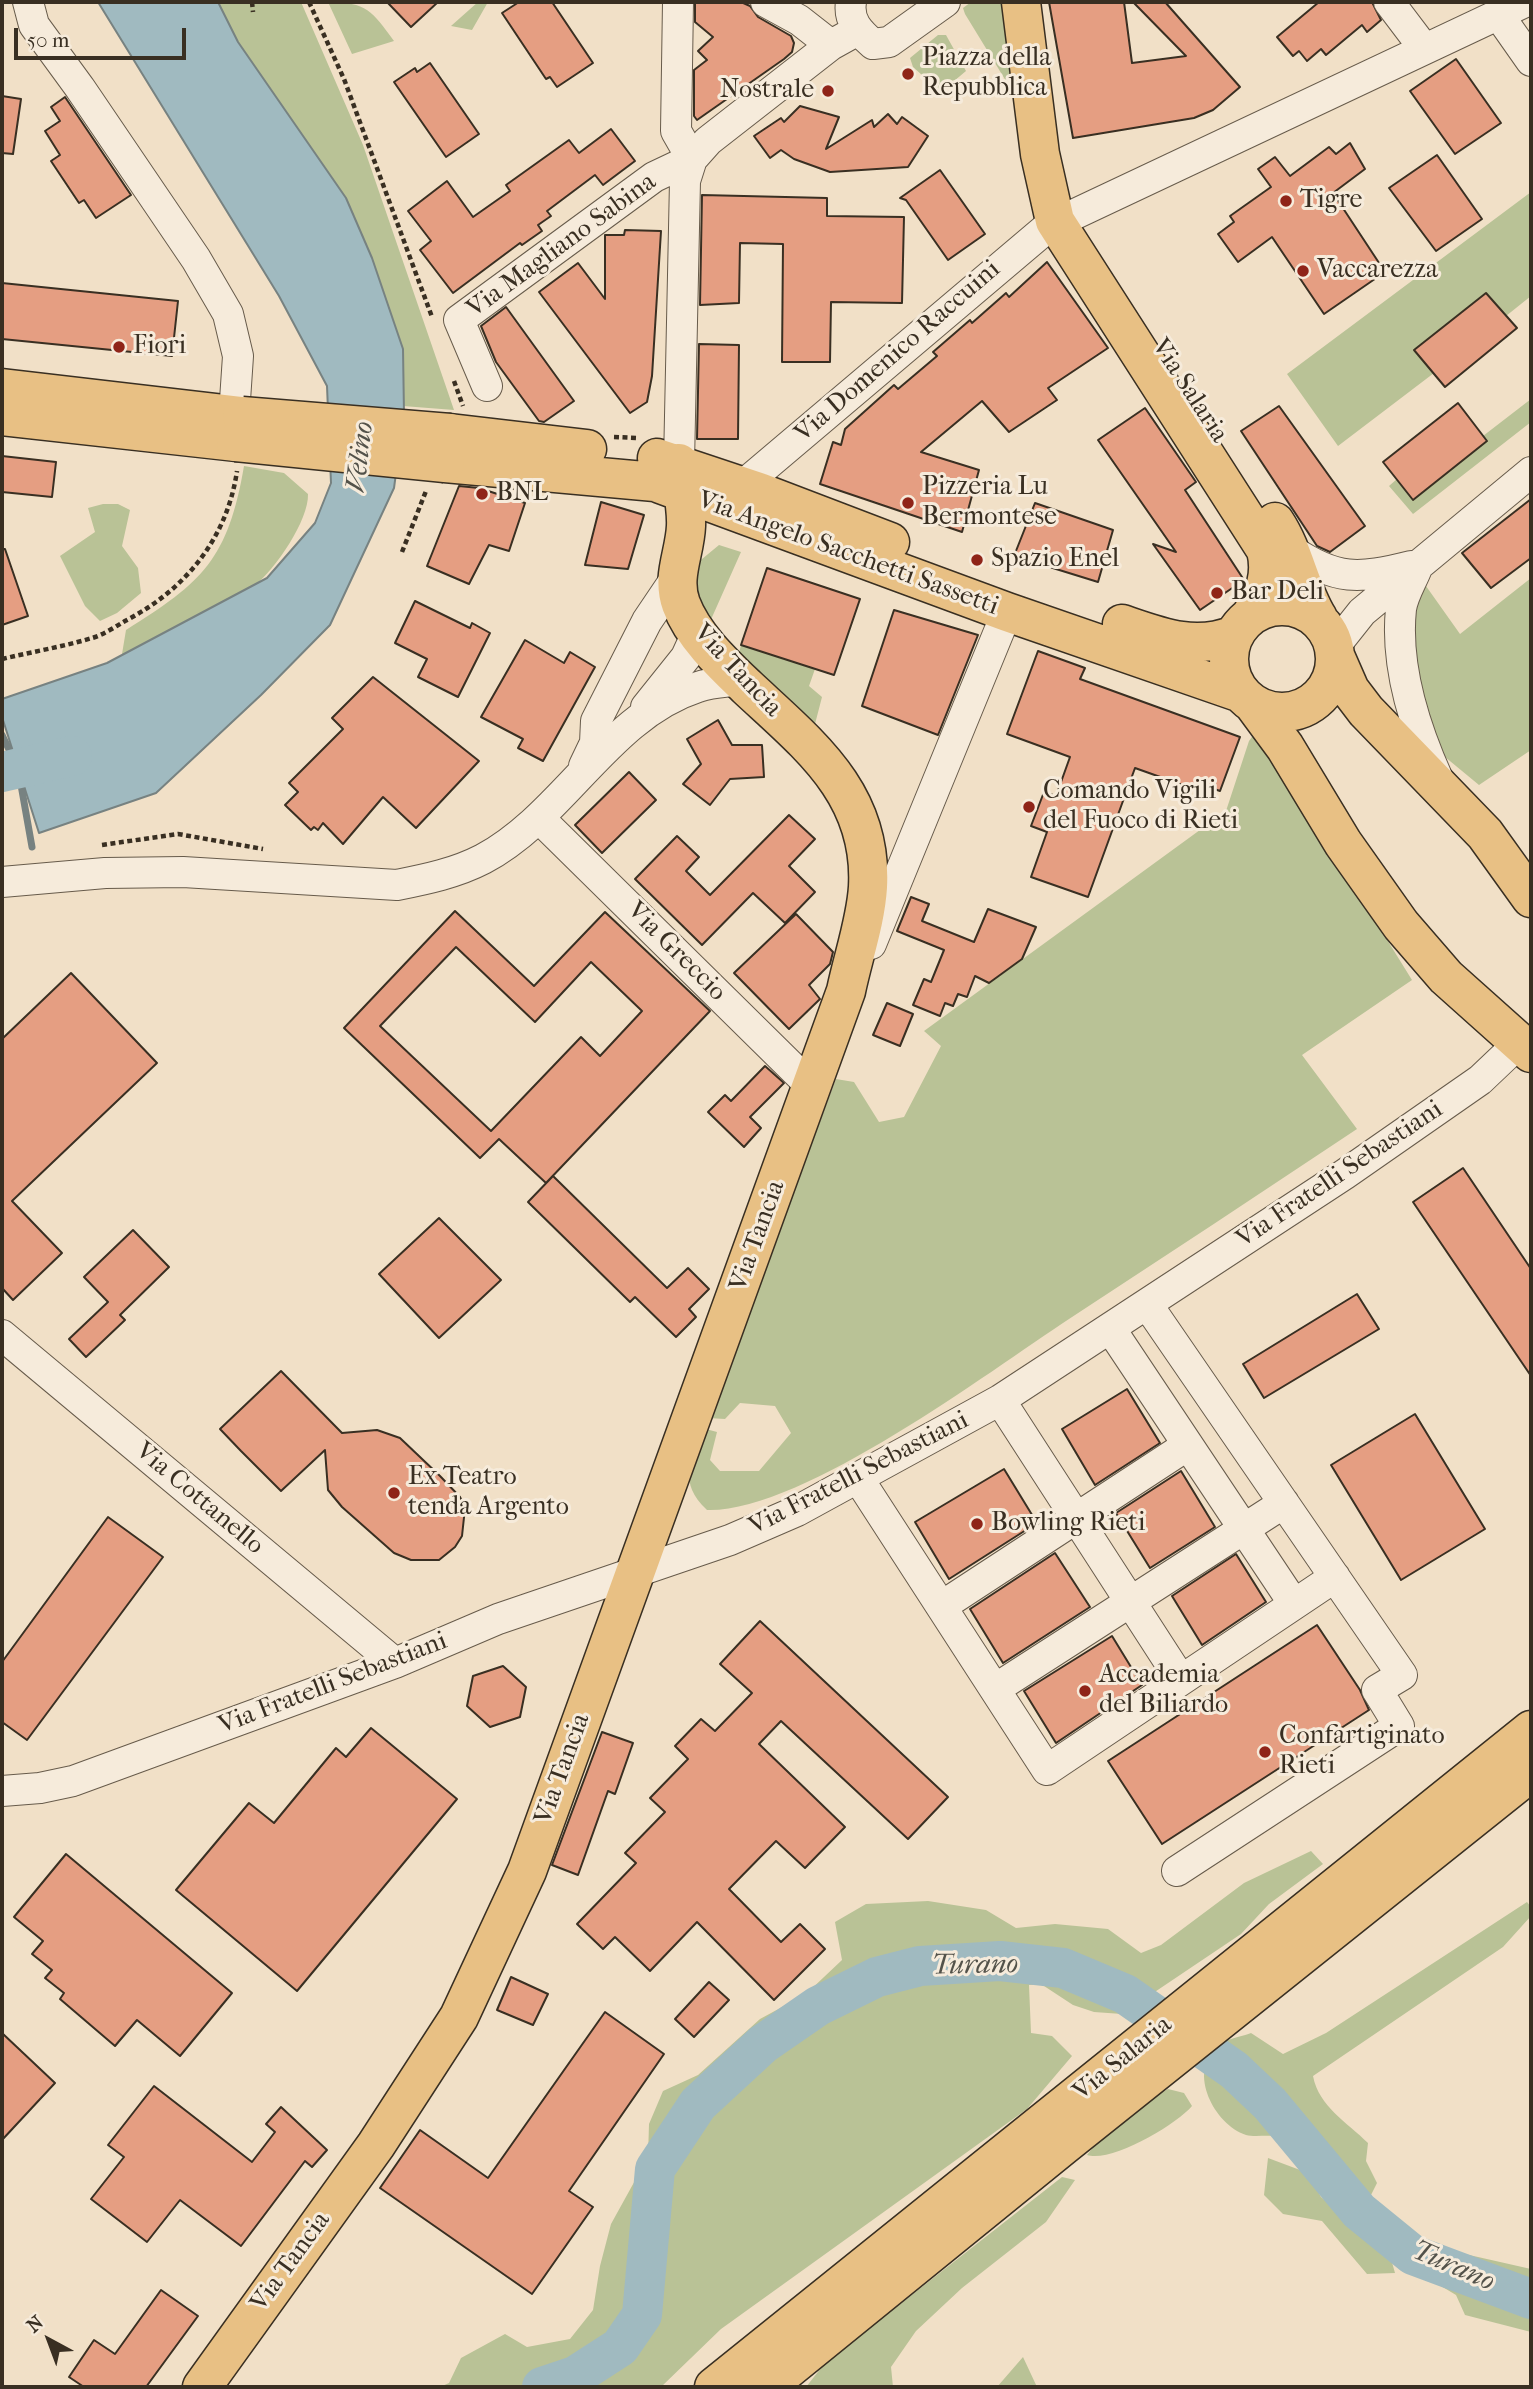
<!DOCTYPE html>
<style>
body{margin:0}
#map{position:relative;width:1533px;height:2389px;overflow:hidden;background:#f1e0c7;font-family:"IM FELL French Canon",serif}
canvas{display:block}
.frame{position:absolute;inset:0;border:4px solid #392f22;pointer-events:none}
.north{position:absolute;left:14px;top:2305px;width:70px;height:70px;-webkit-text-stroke:5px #f6ebdb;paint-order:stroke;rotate:319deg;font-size:19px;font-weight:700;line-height:28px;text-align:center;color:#392f22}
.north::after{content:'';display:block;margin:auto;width:24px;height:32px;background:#392f22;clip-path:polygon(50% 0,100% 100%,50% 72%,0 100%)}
.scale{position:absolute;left:14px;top:28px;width:172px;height:32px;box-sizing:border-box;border:4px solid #392f22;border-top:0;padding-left:9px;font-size:21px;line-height:24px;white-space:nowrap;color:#392f22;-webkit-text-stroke:5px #f6ebdb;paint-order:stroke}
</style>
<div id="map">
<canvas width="1533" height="2389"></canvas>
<div class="frame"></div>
<div class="north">N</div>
<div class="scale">50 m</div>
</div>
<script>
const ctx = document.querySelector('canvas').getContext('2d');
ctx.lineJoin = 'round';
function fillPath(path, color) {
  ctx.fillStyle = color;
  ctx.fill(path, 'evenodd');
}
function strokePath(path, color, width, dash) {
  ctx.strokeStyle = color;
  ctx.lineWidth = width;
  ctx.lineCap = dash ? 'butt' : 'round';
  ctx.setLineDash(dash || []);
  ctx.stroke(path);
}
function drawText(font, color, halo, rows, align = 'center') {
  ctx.font = font + ' "IM FELL French Canon",serif';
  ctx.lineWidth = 6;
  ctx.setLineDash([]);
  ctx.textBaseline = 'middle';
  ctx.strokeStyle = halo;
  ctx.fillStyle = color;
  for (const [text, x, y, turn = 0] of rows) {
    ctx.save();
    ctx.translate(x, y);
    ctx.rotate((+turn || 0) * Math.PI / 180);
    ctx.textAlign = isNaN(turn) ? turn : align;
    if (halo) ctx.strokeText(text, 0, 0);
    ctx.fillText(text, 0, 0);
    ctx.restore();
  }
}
const green = new Path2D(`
 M 218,2 L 301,2 L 363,145 L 454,410 L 403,406 L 403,349 L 372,258 L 346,198 L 238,42 Z
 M 328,2 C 367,2 372,11 394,41 L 352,54 Z
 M 478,2 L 488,2 L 472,30 L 451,26 Z
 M 971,2 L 1005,2 L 1017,99 L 965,14 L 963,8 Z
 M 938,35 L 946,35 L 966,71 L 941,92 L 913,67 L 910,58 Z
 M 1531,192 L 1531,296 L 1506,316 L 1486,293 L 1434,373 L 1338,446 L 1287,374 Z
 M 1531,399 L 1531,422 L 1413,514 L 1389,486 L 1397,479 L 1413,499 L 1487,441 L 1483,436 Z
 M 244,466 L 284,473 L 308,494 C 309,520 275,570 254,586 C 219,612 179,632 142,655 L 122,654 L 126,630 C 203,582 228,559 244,466 Z
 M 103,504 L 118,504 L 130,510 L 122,546 L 138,568 L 141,593 L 117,613 L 100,621 L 85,606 L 60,556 L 95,532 L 88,508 Z
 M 719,545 L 741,552 L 709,624 L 696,603 L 696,564 Z
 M 1531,578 L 1531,750 L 1479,785 L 1439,752 L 1421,685 L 1411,620 L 1421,579 L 1460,634 Z
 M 741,645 L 815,669 L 809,686 L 822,697 L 815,724 L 739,653 Z
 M 1257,730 L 1412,980 L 1302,1055 L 1357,1129 C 1261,1193 1165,1256 1069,1319 C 987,1373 801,1513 707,1510 C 677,1481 692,1464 702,1428 L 717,1432 L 710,1460 L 720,1471 L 759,1471 L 791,1433 L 775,1406 L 740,1403 L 725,1419 L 708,1418 L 836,1079 L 854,1082 L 879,1122 L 904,1117 L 941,1046 L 924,1031 L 1226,811 L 1249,741 Z
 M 1311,1851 L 1323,1864 L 1269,1904 L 1241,1934 L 1122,2014 L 1094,2012 L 1073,2005 L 1041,1984 L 1029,1985 L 1031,2033 L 1052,2036 L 1072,2056 L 1027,2109 L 721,2329 L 661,2387 L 440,2387 L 449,2383 L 461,2358 L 505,2334 L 527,2347 L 570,2339 L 593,2310 L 600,2266 L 611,2224 L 648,2157 L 649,2124 L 663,2091 L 698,2075 L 760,2019 L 806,1994 L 842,1960 L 835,1922 L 866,1904 L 928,1901 L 986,1910 L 1016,1928 L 1055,1924 L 1108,1929 L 1141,1953 L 1161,1945 L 1244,1883 Z
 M 1527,1902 L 1531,1907 L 1531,1916 L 1503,1947 L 1313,2076 C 1319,2107 1347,2122 1368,2143 L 1366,2161 L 1377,2183 L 1369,2199 L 1339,2188 L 1316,2143 C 1301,2138 1288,2136 1273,2136 C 1265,2135 1254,2137 1246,2135 C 1214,2124 1188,2073 1216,2047 C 1224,2039 1241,2037 1251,2033 L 1283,2054 L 1326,2033 Z
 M 1168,2089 L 1184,2093 L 1192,2106 C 1176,2125 1111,2163 1087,2155 C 1110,2126 1136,2107 1168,2089 Z
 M 1268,2158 L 1308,2173 L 1321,2197 L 1358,2227 L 1384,2234 L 1395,2273 L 1367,2274 L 1322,2221 L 1283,2214 L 1264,2195 Z
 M 1062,2177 L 1075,2180 L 1046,2222 L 962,2288 L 916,2331 L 891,2367 L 893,2387 L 806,2387 L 825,2363 Z
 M 1425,2245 L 1531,2269 L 1531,2332 L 1465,2315 L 1456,2295 L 1416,2271 L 1409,2260 Z
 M 1023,2357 L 1037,2387 L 997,2387 Z`);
const water = new Path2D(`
 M 98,2 L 218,2 L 238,42 L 346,198 L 372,258 L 403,349 L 404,414 L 394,488 L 330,625 L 261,695 L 156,793 L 39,833 L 2,717 L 2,699 L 107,663 L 267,578 L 315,523 L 331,483 L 327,386 L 279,296 Z`);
const stream = new Path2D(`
 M 2,735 L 18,768 L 32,847`);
const river = new Path2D(`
 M 2,772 L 72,756
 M 542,2387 L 575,2376 L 620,2347 L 642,2315 L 655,2169 L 698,2104 L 763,2044 L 818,2006 L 877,1977 L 920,1966 L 1000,1961 L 1063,1968 L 1125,1994 L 1234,2070 L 1270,2104 L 1359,2211 L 1413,2255 L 1531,2299`);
const building = new Path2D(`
 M 387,2 L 438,2 L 411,27 Z
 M 519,2 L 552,2 L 593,63 L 557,87 L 550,77 L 546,79 L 502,13 Z
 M 695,2 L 741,2 L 750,6 L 758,17 L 791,36 L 794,43 L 792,52 L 784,59 L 697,120 L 694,116 L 694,70 L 707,60 L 698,51 L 713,37 L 695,22 Z
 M 1049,2 L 1124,2 L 1132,63 L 1186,56 L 1133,2 L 1165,2 L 1240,87 L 1213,110 L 1194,118 L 1073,138 Z
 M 1319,2 L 1372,2 L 1381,20 L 1367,32 L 1362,25 L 1326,55 L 1321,49 L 1307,61 L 1299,51 L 1293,56 L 1277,37 Z
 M 1456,59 L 1501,123 L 1455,154 L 1410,91 Z
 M 430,63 L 479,134 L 446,157 L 394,82 L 415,68 L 417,72 Z
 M 2,96 L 21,99 L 13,154 L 2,153 Z
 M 65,97 L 131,195 L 96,218 L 84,200 L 79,203 L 51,161 L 60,155 L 45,131 L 60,121 L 51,107 Z
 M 800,106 L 839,117 L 826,149 L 872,120 L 874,127 L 888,114 L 897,124 L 902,117 L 928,136 L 908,167 L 830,172 L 794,159 L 781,150 L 770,158 L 754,136 L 781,118 L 784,122 Z
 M 611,129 L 635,161 L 603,185 L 595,175 L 547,211 L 551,216 L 538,225 L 542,231 L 522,245 L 520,243 L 453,293 L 420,250 L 431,241 L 408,211 L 447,181 L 473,217 L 510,191 L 506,185 L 569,140 L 579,153 Z
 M 1350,143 L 1365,169 L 1333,193 L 1385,272 L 1324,314 L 1272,237 L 1238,262 L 1218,234 L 1234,222 L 1230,216 L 1271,187 L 1258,169 L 1275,157 L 1290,176 L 1329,147 L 1336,154 Z
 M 1437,155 L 1482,219 L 1436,251 L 1389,188 Z
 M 940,170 L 985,234 L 948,260 L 906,200 L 900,198 Z
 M 702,195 L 827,198 L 827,216 L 904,217 L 902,303 L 831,302 L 830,362 L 782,362 L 783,244 L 740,243 L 739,303 L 700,305 Z
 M 625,230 L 661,231 L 652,376 L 647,402 L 630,413 L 539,292 L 578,263 L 605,299 L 605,235 L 624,235 Z
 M 1047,262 L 1108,348 L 1048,388 L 1057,400 L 1009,432 L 982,401 L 921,452 L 979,470 L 962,532 L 820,484 L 833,442 L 841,445 L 845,429 L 894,385 L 898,389 L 937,356 L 933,352 L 970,320 L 972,323 L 1006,293 L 1009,297 Z
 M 2,283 L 178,301 L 172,356 L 2,339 Z
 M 1486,293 L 1517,328 L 1445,387 L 1414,350 Z
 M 506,307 L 574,401 L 544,422 L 539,421 L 496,362 L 481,326 Z
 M 699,344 L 739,345 L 738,439 L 697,439 Z
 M 1458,403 L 1487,441 L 1413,500 L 1383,462 Z
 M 1279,406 L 1365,526 L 1330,552 L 1317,546 L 1241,431 Z
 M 1145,408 L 1196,482 L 1185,490 L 1244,580 L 1200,610 L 1153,544 L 1176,552 L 1098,440 Z
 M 2,456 L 56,462 L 52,497 L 2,492 Z
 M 459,486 L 479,488 L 525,503 L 509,551 L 489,545 L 469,584 L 427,566 Z
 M 1531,499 L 1531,558 L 1491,588 L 1462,553 Z
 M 601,502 L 644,515 L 628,569 L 585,565 Z
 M 1035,503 L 1113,530 L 1098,582 L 1014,556 Z
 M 2,549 L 5,549 L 28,616 L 2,625 Z
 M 767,568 L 860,599 L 834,675 L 741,645 Z
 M 415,601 L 470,628 L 472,623 L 490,633 L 458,697 L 418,677 L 427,659 L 395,643 Z
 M 894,610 L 978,635 L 938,735 L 862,706 Z
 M 525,640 L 564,663 L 570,652 L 595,667 L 543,761 L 518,748 L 523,739 L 481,717 Z
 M 1038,651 L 1085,668 L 1080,679 L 1240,737 L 1220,791 L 1197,783 L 1194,789 L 1135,768 L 1088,897 L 1031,877 L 1047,832 L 1031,826 L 1044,792 L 1056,796 L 1070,757 L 1007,734 Z
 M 373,677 L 479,761 L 416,828 L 383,797 L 343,844 L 323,823 L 318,830 L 314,827 L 311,830 L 285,805 L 298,792 L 289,783 L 343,729 L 332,718 Z
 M 718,720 L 732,745 L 762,745 L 764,777 L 730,779 L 710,805 L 683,784 L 701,764 L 687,739 Z
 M 629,772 L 656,800 L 602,853 L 575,825 Z
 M 789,815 L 815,839 L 789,866 L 815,892 L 785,923 L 753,893 L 702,945 L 635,879 L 677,836 L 699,857 L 686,871 L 710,895 Z
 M 911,897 L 929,904 L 922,921 L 974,942 L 988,909 L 1036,927 L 1022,959 L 989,983 L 975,976 L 967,997 L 958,994 L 953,1006 L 945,1003 L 940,1016 L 913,1005 L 924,979 L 931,982 L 944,950 L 897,931 Z
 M 455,911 L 534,986 L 605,912 L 710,1011 L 546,1183 L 499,1139 L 480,1158 L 344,1028 ZM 456,947 L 535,1022 L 591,962 L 642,1011 L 600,1056 L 581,1037 L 491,1131 L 380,1026 Z
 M 796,914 L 833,952 L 830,964 L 809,985 L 820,999 L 789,1029 L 734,973 Z
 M 71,973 L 157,1063 L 12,1201 L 62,1253 L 13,1300 L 2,1288 L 2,1039 Z
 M 887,1003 L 913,1014 L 900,1046 L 873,1035 Z
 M 765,1066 L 784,1083 L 750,1117 L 761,1128 L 744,1147 L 708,1112 L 725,1095 L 731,1101 Z
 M 1463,1168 L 1531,1269 L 1531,1376 L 1413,1202 Z
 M 553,1176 L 667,1288 L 688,1268 L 709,1289 L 689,1309 L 696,1317 L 676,1337 L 635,1297 L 630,1302 L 528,1202 Z
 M 439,1218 L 501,1280 L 439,1338 L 379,1274 Z
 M 133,1230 L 169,1267 L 120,1315 L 125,1320 L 86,1357 L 69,1339 L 108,1302 L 84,1277 Z
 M 1357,1294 L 1379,1329 L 1264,1398 L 1243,1364 Z
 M 281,1371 L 342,1433 L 377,1430 L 400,1438 L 440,1476 L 460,1497 L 465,1508 L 462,1536 L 455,1547 L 439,1560 L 411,1560 L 394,1553 L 342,1507 L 328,1490 L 325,1450 L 281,1491 L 241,1451 L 220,1429 Z
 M 1127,1389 L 1160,1443 L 1095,1485 L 1062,1429 Z
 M 1415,1414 L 1485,1529 L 1401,1580 L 1331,1465 Z
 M 1004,1469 L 1037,1523 L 949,1579 L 915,1522 Z
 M 1181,1471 L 1215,1527 L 1150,1568 L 1116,1513 Z
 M 108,1517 L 163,1557 L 27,1740 L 2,1722 L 2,1662 Z
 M 1055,1553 L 1090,1607 L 1003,1663 L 970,1609 Z
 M 1236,1554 L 1266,1602 L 1202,1645 L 1172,1596 Z
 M 760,1621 L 948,1797 L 908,1839 L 781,1721 L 759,1744 L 845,1827 L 805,1868 L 776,1841 L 729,1889 L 781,1942 L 800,1924 L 825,1949 L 774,2000 L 697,1922 L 650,1971 L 615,1937 L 603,1949 L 577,1924 L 636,1863 L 625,1853 L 665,1812 L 650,1798 L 688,1759 L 675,1746 L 701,1719 L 715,1731 L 752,1693 L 720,1664 Z
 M 1317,1625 L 1360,1690 L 1369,1710 L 1162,1844 L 1108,1761 Z
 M 1112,1636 L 1142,1685 L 1056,1743 L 1024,1691 Z
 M 503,1666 L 526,1687 L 520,1717 L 490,1727 L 467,1706 L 473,1676 Z
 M 371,1728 L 457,1799 L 297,1991 L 176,1890 L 249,1803 L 274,1823 L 336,1748 L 346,1757 Z
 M 602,1732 L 633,1743 L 615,1794 L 608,1791 L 578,1875 L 552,1865 Z
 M 66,1854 L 232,1993 L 180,2056 L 137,2020 L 115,2046 L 60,1999 L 64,1993 L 45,1978 L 52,1970 L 32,1954 L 43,1941 L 14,1917 Z
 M 511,1977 L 548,1994 L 533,2025 L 497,2010 Z
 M 709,1982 L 729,2000 L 694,2037 L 675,2019 Z
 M 605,2012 L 664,2054 L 569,2191 L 593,2207 L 532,2294 L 380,2188 L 420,2130 L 488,2178 Z
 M 2,2033 L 55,2083 L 2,2140 Z
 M 154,2086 L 252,2162 L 275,2132 L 266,2124 L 281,2107 L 327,2150 L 312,2167 L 305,2161 L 241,2246 L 180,2200 L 147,2242 L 91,2199 L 124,2157 L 108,2145 Z
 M 161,2290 L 198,2316 L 146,2387 L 84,2387 L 69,2377 L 94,2340 L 115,2354 Z`);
const path = new Path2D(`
 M 252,2 L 253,12
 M 309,2 L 344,79 L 432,317
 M 454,381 L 463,406
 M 614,437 L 637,438
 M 402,552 L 426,491
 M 2,659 C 31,652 62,647 92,638 C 103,635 115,627 125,621 C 185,590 227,539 237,471
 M 102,845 L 178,834 L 263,849`);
const minor = new Path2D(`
 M 28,2 L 34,25 L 80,88 L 196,259 L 228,314 L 238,356 L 234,415
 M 766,2 L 799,20 L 831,45
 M 851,2 C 848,21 859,32 873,44 L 889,42 L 945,2
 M 1389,2 L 1417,39
 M 1498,14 L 1531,61
 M 1073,215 L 1525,2
 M 487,386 L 459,320 L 654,177 L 692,159 L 676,131 L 678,2
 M 679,463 L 685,181 L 692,159 L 708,141 L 831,45 L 858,30
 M 742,486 L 1055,221
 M 1291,550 C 1337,581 1358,579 1411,566
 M 1417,568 C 1412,581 1403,595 1401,609 C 1395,666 1415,728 1438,779
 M 1335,646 L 1362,612 L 1531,472
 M 646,707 L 686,657 L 697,633
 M 584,766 L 595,743 L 596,721 L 647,621 L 676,578
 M 539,818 L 812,1087
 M 2,882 L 105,873 L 183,872 L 397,885 C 427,879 456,873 483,859 C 565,815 608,716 698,687 C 711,682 727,682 740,680
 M 871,944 L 1007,612
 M 1147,1304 L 1402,1675 L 1377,1690 L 1399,1726 L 1177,1871
 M 1110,1328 L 1294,1604
 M 2,1335 L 395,1663
 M 1000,1400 L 1181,1680
 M 858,1478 L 1047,1770 L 1335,1577
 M 942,1606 L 1188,1445
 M 995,1689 L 1284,1503
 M 2,1791 L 40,1788 L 73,1781 L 395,1663 L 498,1619 L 730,1540 L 797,1511 L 1000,1400 L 1345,1174 L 1480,1080 L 1520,1042`);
const major = new Path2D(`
 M 1021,2 L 1040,154 L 1055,221 L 1266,550 C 1272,575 1265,594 1251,615
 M 2,388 L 242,416
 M 2,416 L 236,442
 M 450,433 L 587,449
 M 657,458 L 759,492 L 890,542
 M 445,463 L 655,482 L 1007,612 L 1241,693
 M 1275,522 C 1295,552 1299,587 1318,618
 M1229 659a53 53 0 1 1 106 0a53 53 0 1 1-106 0Z
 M 1122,624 C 1160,637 1195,651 1234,635
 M 1336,658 L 1350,690 L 1366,711 L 1485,834 L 1531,898
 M 1254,705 L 1285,747 L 1343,843 L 1401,925 L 1446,977 L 1531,1053
 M 202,2387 L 376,2145 L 459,2017 L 527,1871 L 846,991 C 853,957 866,921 868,887 C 873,793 809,745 747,687 C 723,664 693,636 681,604 C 671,577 685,553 686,526 C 687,506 681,483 679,463`);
const highway = new Path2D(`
 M 714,2387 L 1531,1730
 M 766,2387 L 1064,2145 L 1531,1772`);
const majorBridge = new Path2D(`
 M 242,416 L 450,433
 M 236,442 L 445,463`);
const markers = [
 [908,74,7,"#8f2418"],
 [828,91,7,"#8f2418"],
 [1286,201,7,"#8f2418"],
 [1303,271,7,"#8f2418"],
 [119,347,7,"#8f2418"],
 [482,494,7,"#8f2418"],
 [908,503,7,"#8f2418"],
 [977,560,7,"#8f2418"],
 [1217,593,7,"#8f2418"],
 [1029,807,7,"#8f2418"],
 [394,1493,7,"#8f2418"],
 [977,1524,7,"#8f2418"],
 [1085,1691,7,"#8f2418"],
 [1265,1752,7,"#8f2418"]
];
const poiNames = [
 ["Piazza della",922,59],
 ["Repubblica",922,89],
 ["Nostrale",814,91,"right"],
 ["Tigre",1300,201],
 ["Vaccarezza",1317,271],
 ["Fiori",133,347],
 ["Pizzeria Lu",922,488],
 ["Bermontese",922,518],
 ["BNL",496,494],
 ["Spazio Enel",991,560],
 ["Bar Deli",1231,593],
 ["Comando Vigili",1043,792],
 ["del Fuoco di Rieti",1043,822],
 ["Ex Teatro",408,1478],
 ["tenda Argento",408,1508],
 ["Bowling Rieti",991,1524],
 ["Accademia",1099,1676],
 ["del Biliardo",1099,1706],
 ["Confartiginato",1279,1737],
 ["Rieti",1279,1767]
];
const streetNames = [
 ["Via Magliano Sabina",562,246,-36],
 ["Via Domenico Raccuini",898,352,-41],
 ["Via Salaria",1189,391,57],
 ["Via Angelo Sacchetti Sassetti",848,554,20],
 ["Via Tancia",737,671,47],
 ["Via Greccio",676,952,45],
 ["Via Fratelli Sebastiani",1340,1175,-34],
 ["Via Tancia",758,1236,-70],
 ["Via Fratelli Sebastiani",859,1474,-27],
 ["Via Cottanello",199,1499,40],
 ["Via Fratelli Sebastiani",333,1684,-21],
 ["Via Tancia",563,1769,-70],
 ["Via Salaria",1123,2059,-39],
 ["Via Tancia",291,2262,-54]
];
const waterNames = [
 ["Velino",361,457,-83],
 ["Turano",975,1966,-1],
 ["Turano",1453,2267,23]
];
fillPath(green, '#b9c296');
fillPath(water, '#a0bac0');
strokePath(water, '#778281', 2);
strokePath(stream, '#778281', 7);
strokePath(river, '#a0bac0', 40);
fillPath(building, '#e59e82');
strokePath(building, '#392f22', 2);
strokePath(minor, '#675b4b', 32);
strokePath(major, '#392f22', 41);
strokePath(highway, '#392f22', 41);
strokePath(path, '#392f22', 4.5, [5, 3.5]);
strokePath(minor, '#f6ebdb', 30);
strokePath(major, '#e8c084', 38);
strokePath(highway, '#e8c084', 38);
strokePath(majorBridge, '#392f22', 41, []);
strokePath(majorBridge, '#e8c084', 38);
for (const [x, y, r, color] of markers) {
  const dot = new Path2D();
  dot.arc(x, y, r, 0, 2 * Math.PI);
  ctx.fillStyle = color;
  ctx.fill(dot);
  strokePath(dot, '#f6ebdb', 2.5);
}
drawText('26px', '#392f22', '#f6ebdb', poiNames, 'left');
drawText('26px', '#392f22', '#f6ebdb', streetNames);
drawText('italic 28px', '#53524a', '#f6ebdb', waterNames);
</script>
